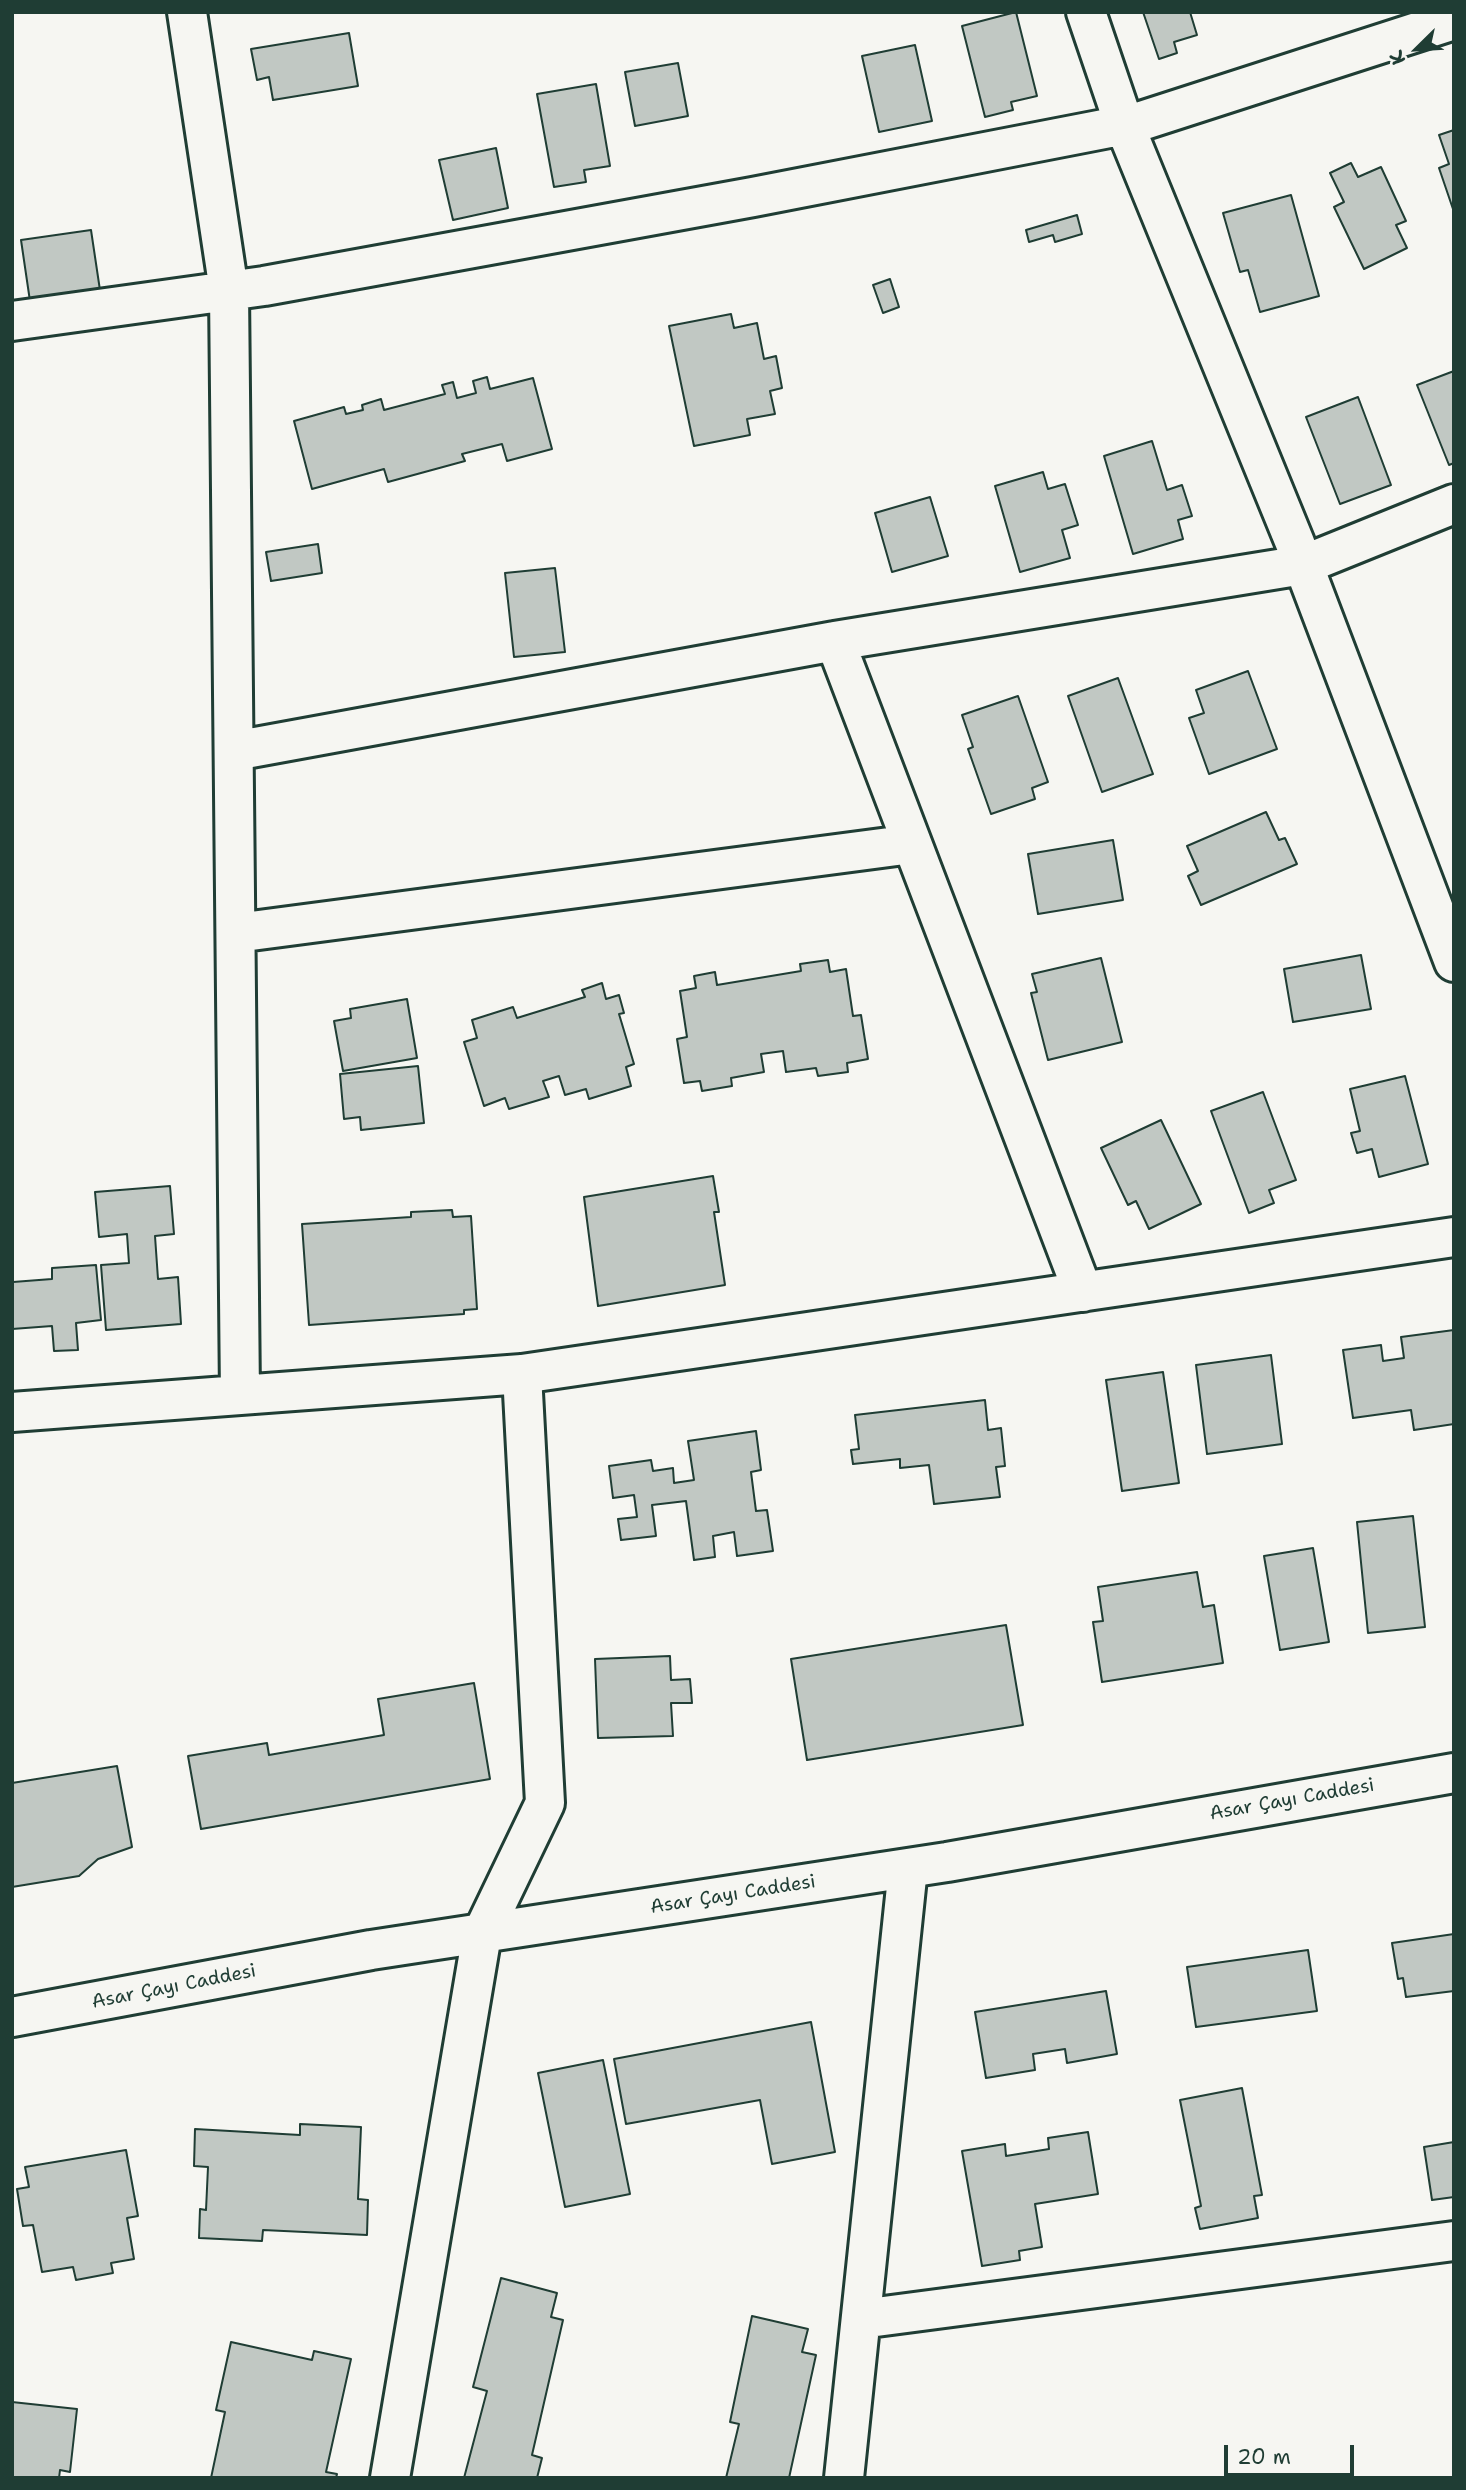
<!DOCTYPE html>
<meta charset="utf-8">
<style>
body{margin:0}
#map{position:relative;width:1466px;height:2490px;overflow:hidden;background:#f6f6f2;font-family:"Shantell Sans",sans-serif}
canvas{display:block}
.frame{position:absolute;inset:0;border:14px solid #1f3d34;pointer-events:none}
.north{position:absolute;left:1382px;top:14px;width:70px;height:70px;-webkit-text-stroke:5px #f6f6f2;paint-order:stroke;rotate:246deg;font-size:19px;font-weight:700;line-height:28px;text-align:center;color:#1f3d34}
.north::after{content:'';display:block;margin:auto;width:24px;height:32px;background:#1f3d34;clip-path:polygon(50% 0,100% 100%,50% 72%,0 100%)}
.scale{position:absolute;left:1224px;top:2445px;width:130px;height:32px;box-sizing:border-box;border:4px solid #1f3d34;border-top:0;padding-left:9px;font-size:21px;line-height:24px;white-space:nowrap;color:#1f3d34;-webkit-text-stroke:5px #f6f6f2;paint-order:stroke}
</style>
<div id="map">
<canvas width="1466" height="2490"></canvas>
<div class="frame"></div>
<div class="north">K</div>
<div class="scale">20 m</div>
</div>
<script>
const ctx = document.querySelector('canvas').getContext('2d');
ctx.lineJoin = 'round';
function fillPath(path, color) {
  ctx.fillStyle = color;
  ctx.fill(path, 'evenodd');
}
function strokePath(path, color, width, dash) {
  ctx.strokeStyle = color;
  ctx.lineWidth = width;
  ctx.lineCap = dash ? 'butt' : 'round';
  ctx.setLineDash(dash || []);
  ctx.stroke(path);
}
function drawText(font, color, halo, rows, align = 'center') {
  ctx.font = font + ' "Shantell Sans",sans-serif';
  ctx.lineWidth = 7;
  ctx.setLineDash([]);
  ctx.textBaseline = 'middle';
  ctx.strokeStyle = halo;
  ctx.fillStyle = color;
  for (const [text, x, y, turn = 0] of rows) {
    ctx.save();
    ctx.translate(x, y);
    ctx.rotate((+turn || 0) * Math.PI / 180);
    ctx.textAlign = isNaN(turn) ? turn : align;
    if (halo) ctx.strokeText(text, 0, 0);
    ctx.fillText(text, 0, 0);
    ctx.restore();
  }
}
const building = new Path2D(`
 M 1016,12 L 1037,96 L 1011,102 L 1013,110 L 985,117 L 962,26 Z
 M 1143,12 L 1190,12 L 1197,35 L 1174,42 L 1177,53 L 1159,59 Z
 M 349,33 L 358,86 L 273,100 L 269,77 L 257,80 L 251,49 Z
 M 915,45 L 932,121 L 879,132 L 862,56 Z
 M 678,63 L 688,116 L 635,126 L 625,72 Z
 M 596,84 L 610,166 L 584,170 L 586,182 L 554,187 L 537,94 Z
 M 1454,130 L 1454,212 L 1439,168 L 1449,164 L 1439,135 Z
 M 496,148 L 508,208 L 453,220 L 439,160 Z
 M 1351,163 L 1358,177 L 1381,167 L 1406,221 L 1396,225 L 1407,248 L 1364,269 L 1334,207 L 1344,202 L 1330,173 Z
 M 1291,195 L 1319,296 L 1260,312 L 1248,270 L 1240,272 L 1223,213 Z
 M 1077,215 L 1082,234 L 1055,242 L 1053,235 L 1029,242 L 1026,230 Z
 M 91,230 L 101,297 L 31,308 L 21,240 Z
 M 890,279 L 899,307 L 883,313 L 873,285 Z
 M 731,314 L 734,328 L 757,323 L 764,359 L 776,356 L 782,388 L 770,391 L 775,414 L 747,419 L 750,435 L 694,446 L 669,326 Z
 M 1454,371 L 1454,463 L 1449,465 L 1417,385 Z
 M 487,377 L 490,389 L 533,378 L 552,449 L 507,461 L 502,444 L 462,454 L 465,461 L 388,482 L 384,469 L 312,489 L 294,421 L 344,407 L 346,414 L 363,410 L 362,405 L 381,399 L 384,410 L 445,394 L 442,385 L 453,382 L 457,398 L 476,393 L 473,381 Z
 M 1358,397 L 1391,485 L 1340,504 L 1306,417 Z
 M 1152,441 L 1167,490 L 1182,485 L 1192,516 L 1178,520 L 1183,539 L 1133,554 L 1104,456 Z
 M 1043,472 L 1048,489 L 1065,484 L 1078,525 L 1062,530 L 1070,558 L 1020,572 L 995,486 Z
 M 930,497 L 948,556 L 892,572 L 875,513 Z
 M 318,544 L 322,573 L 271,581 L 266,552 Z
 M 555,568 L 565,652 L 514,657 L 505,573 Z
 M 1248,671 L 1277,749 L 1209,774 L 1189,718 L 1204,713 L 1196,690 Z
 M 1118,678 L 1153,774 L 1102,792 L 1068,696 Z
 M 1018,696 L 1048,782 L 1032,788 L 1035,799 L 991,814 L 968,749 L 973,747 L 962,715 Z
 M 1266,812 L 1279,840 L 1285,838 L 1297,864 L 1201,905 L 1188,876 L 1198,871 L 1187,846 Z
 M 1113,840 L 1123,900 L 1038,914 L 1028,854 Z
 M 1361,955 L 1371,1009 L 1293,1022 L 1284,969 Z
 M 1101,958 L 1122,1042 L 1048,1060 L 1031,993 L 1037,992 L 1032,974 Z
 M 828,960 L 830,972 L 846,969 L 853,1016 L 861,1015 L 868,1059 L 847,1063 L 848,1072 L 818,1076 L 816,1068 L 786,1072 L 783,1051 L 761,1054 L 764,1072 L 731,1078 L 732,1086 L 702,1091 L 700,1081 L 684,1083 L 677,1039 L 687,1037 L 680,991 L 696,988 L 694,976 L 715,972 L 717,985 L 801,971 L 800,964 Z
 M 602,983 L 606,999 L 619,995 L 624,1013 L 619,1014 L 634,1064 L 626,1067 L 631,1086 L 589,1099 L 586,1089 L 565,1095 L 559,1076 L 543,1081 L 549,1097 L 509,1109 L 505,1098 L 484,1106 L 464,1042 L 477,1038 L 472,1020 L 513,1007 L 517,1018 L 585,997 L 582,990 Z
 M 407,999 L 417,1058 L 343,1071 L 334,1021 L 351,1018 L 350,1009 Z
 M 418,1066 L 424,1123 L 361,1130 L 360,1117 L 344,1119 L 340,1074 Z
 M 1405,1076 L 1428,1164 L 1379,1177 L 1372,1149 L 1357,1153 L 1351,1133 L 1360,1131 L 1350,1089 Z
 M 1263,1092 L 1296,1180 L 1269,1190 L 1274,1203 L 1249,1213 L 1211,1111 Z
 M 1161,1120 L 1201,1204 L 1149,1229 L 1136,1201 L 1128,1205 L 1101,1148 Z
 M 713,1176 L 719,1212 L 714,1212 L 725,1285 L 598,1306 L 584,1197 Z
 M 170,1186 L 174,1234 L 155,1236 L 158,1279 L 178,1277 L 181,1324 L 106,1330 L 101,1265 L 129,1263 L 127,1234 L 99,1237 L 95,1192 Z
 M 452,1210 L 453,1217 L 471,1216 L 477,1309 L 464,1310 L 464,1314 L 309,1325 L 302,1224 L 411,1217 L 411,1212 Z
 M 96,1265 L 101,1320 L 76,1323 L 78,1350 L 54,1351 L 52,1326 L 12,1329 L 12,1273 L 13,1282 L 52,1279 L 52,1268 Z
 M 1454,1330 L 1454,1424 L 1414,1430 L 1411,1410 L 1353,1418 L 1343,1350 L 1381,1345 L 1383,1361 L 1404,1358 L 1401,1337 Z
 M 1271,1355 L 1282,1444 L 1207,1454 L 1196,1365 Z
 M 1163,1372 L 1179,1483 L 1122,1491 L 1106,1380 Z
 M 985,1400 L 988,1430 L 1001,1428 L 1005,1466 L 996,1467 L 1000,1497 L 934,1504 L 929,1465 L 900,1468 L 900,1459 L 853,1464 L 851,1450 L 859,1449 L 855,1415 Z
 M 756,1431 L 761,1470 L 751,1472 L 756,1511 L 767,1510 L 773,1551 L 737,1556 L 734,1532 L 713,1536 L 715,1557 L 694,1560 L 686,1501 L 652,1505 L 656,1536 L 621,1540 L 618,1519 L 637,1517 L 634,1495 L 613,1498 L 609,1466 L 651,1460 L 653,1471 L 673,1468 L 674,1483 L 694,1480 L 688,1441 Z
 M 1413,1516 L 1425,1627 L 1368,1633 L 1357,1522 Z
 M 1313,1548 L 1329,1642 L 1280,1650 L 1264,1556 Z
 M 1197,1572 L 1203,1607 L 1214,1605 L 1223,1663 L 1102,1682 L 1093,1622 L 1103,1621 L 1098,1587 Z
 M 1006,1625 L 1023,1725 L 807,1760 L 791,1659 Z
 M 670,1656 L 671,1680 L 690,1679 L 692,1703 L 671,1703 L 673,1736 L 598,1738 L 595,1659 Z
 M 474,1683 L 490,1779 L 201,1829 L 188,1756 L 267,1743 L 269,1755 L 384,1735 L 378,1699 Z
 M 117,1766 L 132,1847 L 98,1859 L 79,1876 L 12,1887 L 12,1783 Z
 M 1454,1934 L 1454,1991 L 1406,1997 L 1403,1978 L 1398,1979 L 1392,1943 Z
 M 1308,1950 L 1317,2011 L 1196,2027 L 1187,1967 Z
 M 1106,1991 L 1117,2054 L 1067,2063 L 1065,2049 L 1033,2054 L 1035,2070 L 986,2078 L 975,2012 Z
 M 811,2022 L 835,2152 L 772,2164 L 760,2100 L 626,2124 L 614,2059 Z
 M 603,2060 L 630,2194 L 565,2207 L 538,2073 Z
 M 1242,2088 L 1262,2195 L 1254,2196 L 1258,2218 L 1200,2229 L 1195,2208 L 1201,2206 L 1180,2100 Z
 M 300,2124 L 361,2127 L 358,2199 L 368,2200 L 367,2235 L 263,2230 L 262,2241 L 199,2238 L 200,2209 L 206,2210 L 208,2167 L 194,2166 L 195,2129 L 300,2135 Z
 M 1088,2132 L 1098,2194 L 1035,2204 L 1042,2247 L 1019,2251 L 1020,2260 L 982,2266 L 962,2151 L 1005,2144 L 1006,2156 L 1049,2149 L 1048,2138 Z
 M 1454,2142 L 1454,2197 L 1432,2200 L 1424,2147 Z
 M 126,2150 L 138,2216 L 127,2218 L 134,2259 L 111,2263 L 113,2273 L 76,2280 L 73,2267 L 42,2272 L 33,2225 L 23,2226 L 17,2189 L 29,2187 L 25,2167 Z
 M 501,2278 L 557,2293 L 551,2317 L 563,2320 L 532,2455 L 542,2458 L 537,2478 L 464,2478 L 487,2391 L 473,2387 Z
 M 752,2316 L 808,2329 L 802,2352 L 816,2355 L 789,2478 L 726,2478 L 739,2424 L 730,2422 Z
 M 231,2342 L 312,2360 L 314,2351 L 351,2359 L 326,2472 L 337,2474 L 336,2478 L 211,2478 L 225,2412 L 216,2410 Z
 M 12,2402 L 77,2409 L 70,2472 L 60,2470 L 59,2478 L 12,2478 Z`);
const minor = new Path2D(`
 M 187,12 L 229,291 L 240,1395
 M 1086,12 L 1124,124 L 1295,543 L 1454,962
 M 12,321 L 264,286 L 753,197 L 1135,123 L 1454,20
 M 835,641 L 1083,1292
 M 234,751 L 835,641 L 1303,565 L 1454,504
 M 236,933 L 912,844
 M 12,1412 L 522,1374 L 1454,1237
 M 12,2017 L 371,1950 L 947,1862 L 1454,1773
 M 861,2319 L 1454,2241
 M 390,2478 L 482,1934 L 545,1803 L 522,1374
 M 844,2478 L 908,1868`);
const streetNames = [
 ["Asar Çayı Caddesi",1292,1800,-10],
 ["Asar Çayı Caddesi",733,1895,-9],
 ["Asar Çayı Caddesi",174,1987,-11]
];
fillPath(building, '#c1c8c3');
strokePath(building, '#1f3d34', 2);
strokePath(minor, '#1f3d34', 44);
strokePath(minor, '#f6f6f2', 38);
drawText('19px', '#1f3d34', '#f6f6f2', streetNames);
</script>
